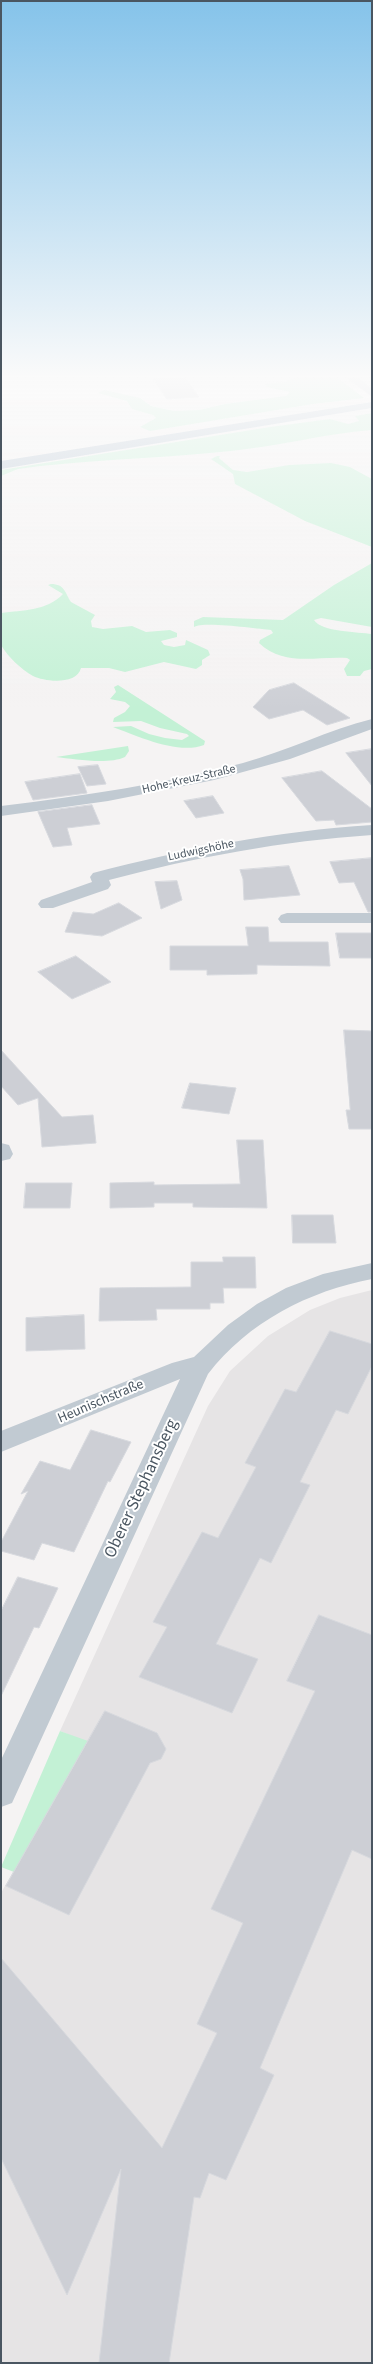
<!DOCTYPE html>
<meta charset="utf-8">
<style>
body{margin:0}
#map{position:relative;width:373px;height:2364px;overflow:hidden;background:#f5f3f3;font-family:"Source Sans 3",sans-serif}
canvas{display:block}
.frame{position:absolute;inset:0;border:2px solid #4a5661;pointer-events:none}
</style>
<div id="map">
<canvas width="373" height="2364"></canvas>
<div class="frame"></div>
</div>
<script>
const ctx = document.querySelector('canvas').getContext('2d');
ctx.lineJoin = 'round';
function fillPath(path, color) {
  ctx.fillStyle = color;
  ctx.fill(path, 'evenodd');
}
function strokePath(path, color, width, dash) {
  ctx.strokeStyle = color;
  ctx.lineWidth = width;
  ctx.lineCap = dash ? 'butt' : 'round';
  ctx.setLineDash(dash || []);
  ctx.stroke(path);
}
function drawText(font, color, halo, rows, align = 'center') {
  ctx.font = font + ' "Source Sans 3",sans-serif';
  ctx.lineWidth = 4;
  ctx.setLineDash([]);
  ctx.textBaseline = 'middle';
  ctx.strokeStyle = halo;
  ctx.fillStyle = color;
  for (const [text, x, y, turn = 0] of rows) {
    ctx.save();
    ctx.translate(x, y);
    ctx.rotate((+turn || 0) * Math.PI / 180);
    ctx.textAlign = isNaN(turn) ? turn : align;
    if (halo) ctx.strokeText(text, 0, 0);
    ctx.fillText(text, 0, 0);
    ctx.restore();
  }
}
const education = new Path2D(`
 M 372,1290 L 372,2363 L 1,2363 L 1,1893 L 87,1742 L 60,1731 L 208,1406 L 230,1371 L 268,1336 L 310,1310 L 340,1298 Z`);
const green = new Path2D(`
 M 295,378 L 338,378 L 364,398 L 313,404 L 150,431 L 140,427 L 156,418 L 153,415 L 132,409 L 127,401 L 98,393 L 104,390 L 140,398 L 151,406 L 174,411 L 199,410 L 225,404 L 286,396 L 290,392 L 267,387 L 265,384 L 285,382 Z
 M 372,413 L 372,430 C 324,434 279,446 231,451 C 168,458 104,459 41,466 L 18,469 L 1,476 L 1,470 L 270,427 L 330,419 L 348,424 L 359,421 L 355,416 Z
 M 217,456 L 220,456 L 219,458 L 233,470 L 247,472 L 289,465 L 331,463 L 350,467 L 372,479 L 372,547 L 305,521 L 235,484 L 233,474 L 211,459 Z
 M 372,563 L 372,627 L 321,618 L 314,620 C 321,632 359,632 372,634 L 372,669 L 364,671 L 360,676 L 347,676 L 344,669 L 350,660 L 347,658 C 316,656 284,667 259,643 L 260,640 L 273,633 L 271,630 C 258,629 204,621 194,627 L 194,621 L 203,617 L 283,620 L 334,585 Z
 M 51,584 C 65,584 65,593 71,602 L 95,615 L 91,621 L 92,627 L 103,629 L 132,626 L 146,632 L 170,630 L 177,633 L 177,637 L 161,641 L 164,645 L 174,647 L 185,645 L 186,640 L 208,650 L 210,655 L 202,660 L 202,665 L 196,669 L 164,662 L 125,672 L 109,668 L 81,668 C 77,685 45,682 33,676 C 21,669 8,657 1,645 L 1,613 C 23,610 47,611 63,594 L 48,585 Z
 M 118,685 L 205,741 L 204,745 C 178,755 137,736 113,727 L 131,726 L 149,734 L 165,738 L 182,740 L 189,736 L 187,734 L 160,728 L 141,721 L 113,722 L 114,718 L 125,712 L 130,706 L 125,702 L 110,699 L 116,692 L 114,687 Z
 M 128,746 L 129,751 L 125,757 C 108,765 74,759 56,757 Z
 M 60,1731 L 88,1741 L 14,1872 L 1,1867 Z`);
const building = new Path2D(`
 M 153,378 L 185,378 L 199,397 L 167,399 Z
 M 294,683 L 350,718 L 327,725 L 303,710 L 269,719 L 253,707 L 269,690 Z
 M 372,749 L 372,786 L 346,753 Z
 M 98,765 L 106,784 L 87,786 L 78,767 Z
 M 322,771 L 372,809 L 372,822 L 336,825 L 334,820 L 316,821 L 282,778 Z
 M 80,774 L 87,793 L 33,800 L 25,782 Z
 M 213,796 L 224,813 L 196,818 L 184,801 Z
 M 92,805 L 100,824 L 67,828 L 72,845 L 53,847 L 38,812 Z
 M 372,858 L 372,912 L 368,912 L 354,882 L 339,883 L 330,862 Z
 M 289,866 L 300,895 L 244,900 L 243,879 L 240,870 Z
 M 177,881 L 182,900 L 161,909 L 155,882 Z
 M 119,903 L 142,918 L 102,936 L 65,932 L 73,912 L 93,914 Z
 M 246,927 L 268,927 L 269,942 L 328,942 L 330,966 L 257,965 L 257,974 L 207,975 L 207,970 L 170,970 L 170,946 L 248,946 Z
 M 336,933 L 372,933 L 372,958 L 340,958 Z
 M 76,956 L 111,982 L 72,999 L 38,972 Z
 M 344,1030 L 372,1031 L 372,1129 L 349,1129 L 346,1110 L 350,1110 Z
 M 1,1050 L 62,1117 L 93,1115 L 96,1143 L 42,1147 L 38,1098 L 18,1105 L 1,1086 Z
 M 190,1083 L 236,1088 L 229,1114 L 182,1108 Z
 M 237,1140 L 263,1140 L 267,1208 L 193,1207 L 193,1203 L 154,1203 L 154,1207 L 110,1208 L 110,1183 L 154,1182 L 154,1185 L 240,1184 Z
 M 26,1183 L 72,1183 L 70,1208 L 24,1208 Z
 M 292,1215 L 333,1215 L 336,1243 L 293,1243 Z
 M 223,1257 L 255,1257 L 256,1288 L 223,1288 L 224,1303 L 210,1303 L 210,1309 L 156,1309 L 157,1320 L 99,1321 L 100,1288 L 191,1287 L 191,1262 L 223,1262 Z
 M 84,1315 L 85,1349 L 26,1351 L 26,1318 Z
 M 330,1331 L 372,1344 L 372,1366 L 348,1414 L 336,1410 L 300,1482 L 310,1485 L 271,1563 L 260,1558 L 216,1644 L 258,1659 L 232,1713 L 139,1677 L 167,1627 L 153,1622 L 202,1532 L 218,1538 L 256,1467 L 245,1463 L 285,1389 L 296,1392 Z
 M 91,1430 L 131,1442 L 110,1482 L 108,1481 L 74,1552 L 42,1543 L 34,1560 L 1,1551 L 1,1542 L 28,1491 L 21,1494 L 40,1461 L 70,1470 Z
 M 18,1577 L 58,1588 L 39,1628 L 34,1627 L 1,1696 L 1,1611 Z
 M 319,1615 L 372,1635 L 372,1859 L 352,1850 L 260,2068 L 274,2075 L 226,2180 L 209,2173 L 200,2198 L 194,2197 L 169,2363 L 99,2363 L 121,2169 L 67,2295 L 1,2158 L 1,1958 L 162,2148 L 217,2033 L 197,2024 L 243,1923 L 211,1909 L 315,1691 L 287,1681 Z
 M 105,1711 L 157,1733 L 166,1749 L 161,1759 L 150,1763 L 69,1915 L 6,1886 Z`);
const street = new Path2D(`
 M 372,719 L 372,729 L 290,759 L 214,780 L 108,801 L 1,816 L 1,806 C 82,796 164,784 243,763 C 287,751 328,730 372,719 Z
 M 372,825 L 372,835 C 282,841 196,857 109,880 L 111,885 L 108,889 L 53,908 L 41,908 L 38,904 L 41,900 L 92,882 L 90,877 L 93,873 C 185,849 277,831 372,825 Z
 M 287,913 L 372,913 L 372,923 L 281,923 L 278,919 L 281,915 Z
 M 1,1143 L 9,1145 L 13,1154 L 10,1159 L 1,1161 Z
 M 372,1263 L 372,1279 C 309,1291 248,1322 208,1374 L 12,1803 L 1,1807 L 1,1760 L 180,1379 L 1,1452 L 1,1431 L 172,1363 L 194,1357 L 228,1325 L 257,1304 L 286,1288 L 323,1274 Z`);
const secondary = new Path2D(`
 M 347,378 L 359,378 L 372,389 L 372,397 Z`);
const primary = new Path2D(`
 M 372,402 L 372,408 L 1,469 L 1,461 Z`);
const farStreetnames = [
 ["Hohe-Kreuz-Straße",189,780,-13],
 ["Ludwigshöhe",201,851,-12]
];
const streetNames = [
 ["Heunischstraße",101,1402,-23]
];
const nearStreetnames = [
 ["Oberer Stephansberg",142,1489,-65]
];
fillPath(education, '#e6e4e5');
fillPath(green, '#c3f1d5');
fillPath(building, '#cdcfd5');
strokePath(building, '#d7d9de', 1);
fillPath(street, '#c1cad2');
fillPath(secondary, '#c1cbd6');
fillPath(primary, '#b3c2d1');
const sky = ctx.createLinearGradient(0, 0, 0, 709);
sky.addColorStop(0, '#85c3ea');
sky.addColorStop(0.53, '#fafafa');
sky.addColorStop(1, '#fafafa00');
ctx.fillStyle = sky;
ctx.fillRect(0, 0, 373, 709);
drawText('12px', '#4a5661', '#fff', farStreetnames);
drawText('14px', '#4a5661', '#fff', streetNames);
drawText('17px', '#4a5661', '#fff', nearStreetnames);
</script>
